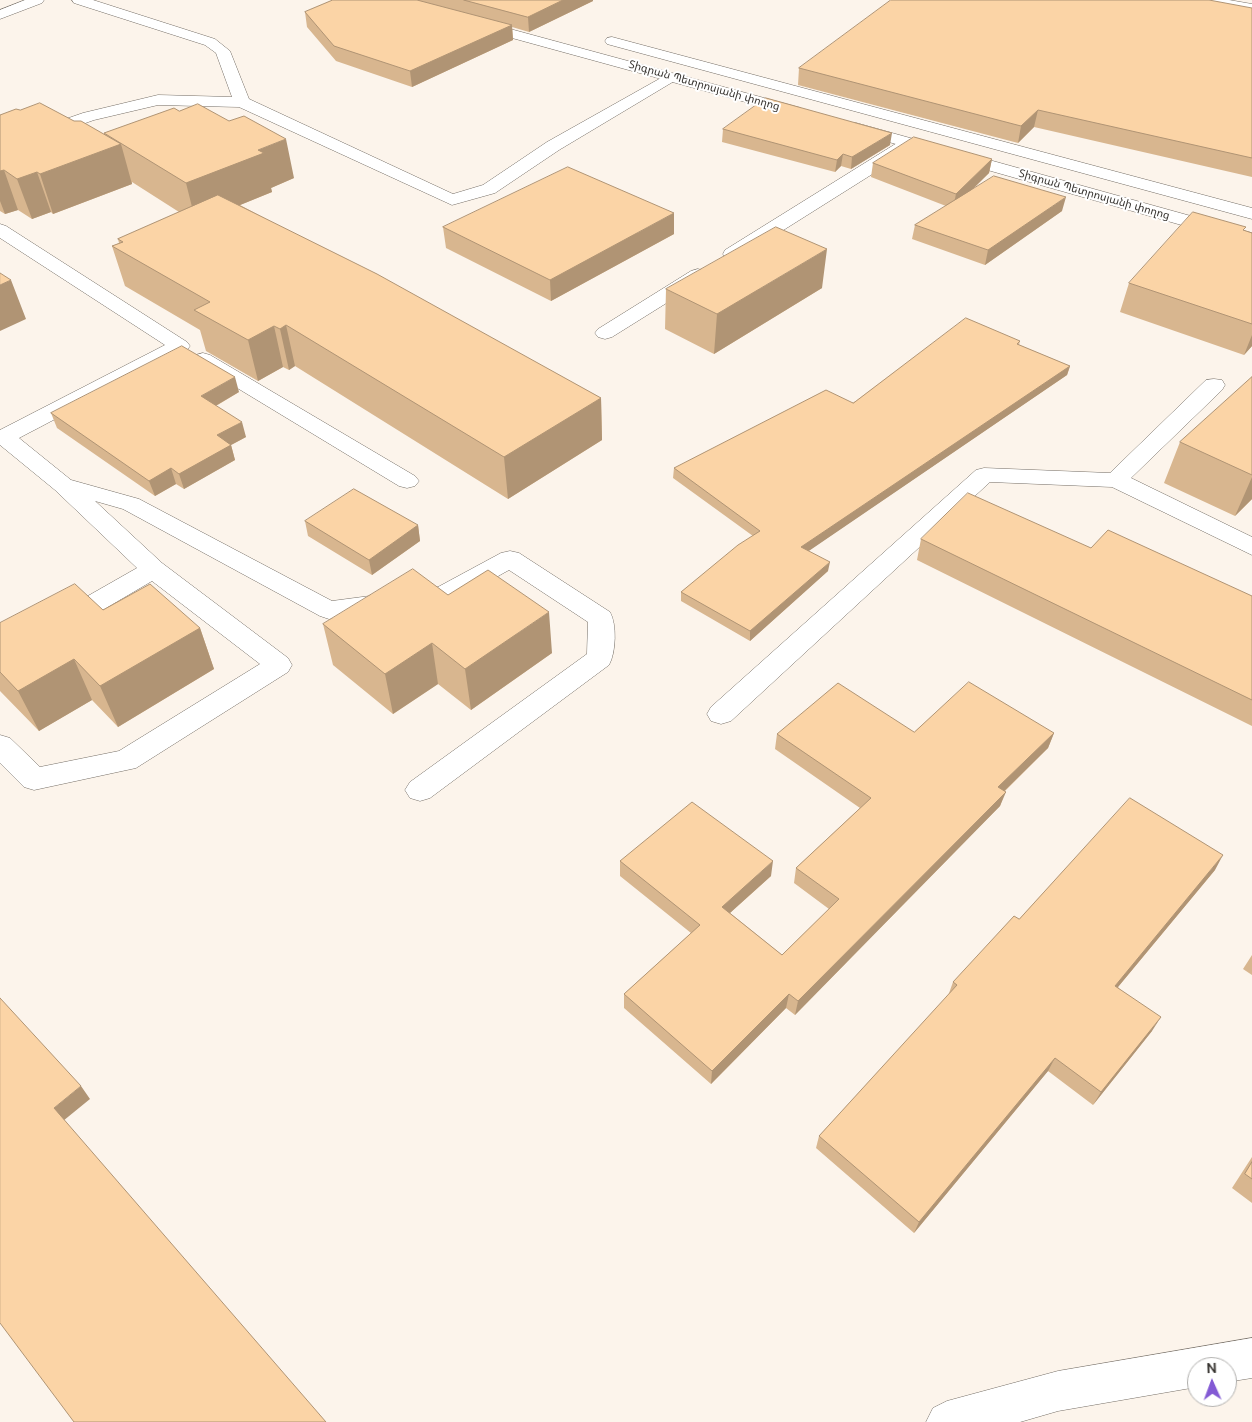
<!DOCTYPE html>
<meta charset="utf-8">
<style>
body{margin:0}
#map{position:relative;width:1252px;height:1422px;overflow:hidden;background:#fcf4eb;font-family:"DM Sans",sans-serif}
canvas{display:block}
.north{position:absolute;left:1187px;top:1357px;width:50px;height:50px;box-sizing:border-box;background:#fff;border:1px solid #afaeac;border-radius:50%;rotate:358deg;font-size:14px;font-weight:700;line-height:20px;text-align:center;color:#373430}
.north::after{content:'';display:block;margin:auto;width:18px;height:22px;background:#835ad4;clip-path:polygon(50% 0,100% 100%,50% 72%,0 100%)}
</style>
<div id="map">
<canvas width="1252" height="1422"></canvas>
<div class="north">N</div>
</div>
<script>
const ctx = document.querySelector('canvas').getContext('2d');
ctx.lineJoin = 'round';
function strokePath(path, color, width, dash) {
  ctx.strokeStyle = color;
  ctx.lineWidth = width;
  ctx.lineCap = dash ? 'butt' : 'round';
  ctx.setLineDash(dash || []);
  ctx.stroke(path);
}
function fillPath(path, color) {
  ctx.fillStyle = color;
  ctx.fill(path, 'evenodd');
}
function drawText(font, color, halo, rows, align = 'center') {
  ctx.font = font + ' "DM Sans","Noto Sans Armenian",sans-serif';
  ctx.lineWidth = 4;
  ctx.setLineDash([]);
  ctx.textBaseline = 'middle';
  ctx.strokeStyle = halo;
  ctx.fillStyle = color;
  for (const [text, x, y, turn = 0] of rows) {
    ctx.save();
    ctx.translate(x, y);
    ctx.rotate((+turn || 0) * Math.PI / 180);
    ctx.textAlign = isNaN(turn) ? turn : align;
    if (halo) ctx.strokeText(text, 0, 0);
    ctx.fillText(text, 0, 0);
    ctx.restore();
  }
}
const minor = new Path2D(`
 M 72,0 L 93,0 L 215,39 L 230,51 L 249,99 L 453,194 L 483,185 L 547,142 L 668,74 L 678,74 L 681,77 L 559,150 L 495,193 L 452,205 L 239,107 L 158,105 L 94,120 L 0,153 L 0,142 L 83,113 L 158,95 L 232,97 L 216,53 L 205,45 L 74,3 Z
 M 1196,0 L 1229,0 L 1252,4 L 1252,12 L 1203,4 Z
 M 903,142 L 909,143 L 911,147 L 909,151 L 739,258 L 725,258 L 723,254 L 725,250 L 897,143 Z
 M 0,224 L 6,226 L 187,342 L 190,346 L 187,350 L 19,438 L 71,480 L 139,499 L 332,601 L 438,587 L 501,553 L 510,551 L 519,553 L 610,612 C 617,624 616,653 609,665 L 430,798 L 420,801 L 410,798 L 405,790 L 410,782 L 587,654 L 588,622 L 509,570 L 453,601 L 444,604 L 329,619 L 320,616 L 123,509 L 95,501 L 162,563 L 288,658 L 292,665 L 288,672 L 136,768 L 34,790 L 24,787 L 0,763 L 0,735 L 10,738 L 40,767 L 119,751 L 260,664 L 152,581 L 9,665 L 0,667 L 0,646 L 137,568 L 55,490 L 0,445 L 0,430 L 165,345 L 0,238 Z
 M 698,269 L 705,271 L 708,275 L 705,279 L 612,337 L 605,339 L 598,337 L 595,333 L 598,329 L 691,271 Z
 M 203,353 L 210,355 L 415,476 L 419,481 L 415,486 L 407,488 L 399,486 L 196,363 L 193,359 L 196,355 Z
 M 1214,379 L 1222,380 L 1225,385 L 1222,390 L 1131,478 L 1252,537 L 1252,555 L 1112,487 L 990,482 L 731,721 L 721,724 L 711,721 L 707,714 L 711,707 L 976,470 L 984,468 L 1110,473 L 1206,380 Z
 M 1252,1338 L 1252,1378 L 1227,1382 L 1227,1367 L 1197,1367 L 1197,1387 L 1058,1411 L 1020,1422 L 926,1422 L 933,1408 L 947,1401 L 1058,1371 Z`);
const major = new Path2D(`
 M 25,0 L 44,0 L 42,3 L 0,19 L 0,10 Z
 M 477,20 L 801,108 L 803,111 L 795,116 L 789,114 L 472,27 L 470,24 Z
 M 612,37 L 1252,208 L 1252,219 L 607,44 L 605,41 L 607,38 Z
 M 856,123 L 1252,233 L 1252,245 L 850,131 L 848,128 L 850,125 Z`);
const wall = new Path2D(`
 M 333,0 L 593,0 L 593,1 L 529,32 L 512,27 L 513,40 L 412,87 L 336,61 L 307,27 L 305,12 Z
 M 1252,8 L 1252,177 L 1034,127 L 1018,143 L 798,85 L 799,68 Z
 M 20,110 L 74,121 L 104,134 L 104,133 L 294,178 L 271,188 L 272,192 L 240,205 L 601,398 L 602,440 L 508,499 L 295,366 L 289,370 L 283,367 L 258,381 L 206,351 L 200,330 L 125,286 L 112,246 L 119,243 L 118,239 L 179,212 L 132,182 L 132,184 L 53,214 L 51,212 L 32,219 L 18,210 L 5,214 L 0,211 L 0,115 Z
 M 723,129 L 890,145 L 851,169 L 841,166 L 835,172 L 722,142 Z
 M 992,159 L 989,173 L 971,191 L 1062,211 L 985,265 L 912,239 L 915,225 L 946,206 L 871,177 L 873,163 Z
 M 443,227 L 674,234 L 551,301 L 446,248 Z
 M 1244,231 L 1252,233 L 1252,346 L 1244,355 L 1120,312 L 1129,283 Z
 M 822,288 L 714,354 L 665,329 L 666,289 Z
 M 1020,341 L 1019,345 L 1070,366 L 1067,375 L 808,551 L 828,571 L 750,641 L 681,601 L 681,592 L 753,536 L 673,478 L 674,468 Z
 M 1252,377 L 1252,499 L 1235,516 L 1164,483 L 1180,442 Z
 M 239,392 L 216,406 L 246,437 L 231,445 L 235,460 L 184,489 L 176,484 L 155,496 L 57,428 L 51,413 Z
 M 305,521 L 418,525 L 420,541 L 372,575 L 308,536 Z
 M 921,539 L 1091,548 L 1252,596 L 1252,726 L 917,560 Z
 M 448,595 L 552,653 L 471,710 L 438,684 L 393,714 L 333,665 L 323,624 Z
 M 103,610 L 200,628 L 214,669 L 118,727 L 92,700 L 39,731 L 0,691 L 0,623 Z
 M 914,732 L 1054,733 L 1048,748 L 1005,791 L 1000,806 L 795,1015 L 786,1008 L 711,1084 L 624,1008 L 624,994 L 691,933 L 620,876 L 620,861 L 771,876 L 730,913 L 782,955 L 829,909 L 794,883 L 796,868 L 860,808 L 775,749 L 777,734 Z
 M 1215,870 L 1118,987 L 1152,1031 L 1093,1105 L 1048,1071 L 914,1233 L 816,1148 L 819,1136 L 948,996 L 953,982 L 1019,919 Z
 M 1252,955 L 1252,975 L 1243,969 Z
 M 1252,1157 L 1252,1203 L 1232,1188 Z`);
const shadedWall = new Path2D(`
 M 563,0 L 593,0 L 593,1 L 529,32 L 528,17 Z
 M 512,25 L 513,40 L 412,87 L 410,71 Z
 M 1038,110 L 1034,127 L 1018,143 L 1021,126 Z
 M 892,133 L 890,145 L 851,169 L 852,157 Z
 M 286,139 L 294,178 L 271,188 L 272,192 L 196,223 L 186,183 L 258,150 Z
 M 121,144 L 132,184 L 53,214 L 40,174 Z
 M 843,154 L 841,166 L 835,172 L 837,160 Z
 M 992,159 L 989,173 L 953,208 L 956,194 Z
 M 4,170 L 18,210 L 5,214 L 0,201 L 0,171 Z
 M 37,172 L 51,212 L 32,219 L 17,179 Z
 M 1066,197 L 1062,211 L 985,265 L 988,250 Z
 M 674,213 L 674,234 L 551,301 L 550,280 Z
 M 827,249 L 822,288 L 714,354 L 717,314 Z
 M 11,280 L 26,319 L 0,331 L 0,285 Z
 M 286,325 L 295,366 L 289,370 L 280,329 Z
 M 274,326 L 283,367 L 258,381 L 248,340 Z
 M 1252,335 L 1252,346 L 1244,355 Z
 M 1070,366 L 1067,375 L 800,557 L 801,547 Z
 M 235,377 L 239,392 L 205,412 L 201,396 Z
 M 601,398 L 602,440 L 508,499 L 504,457 Z
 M 242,422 L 246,437 L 231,445 L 235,460 L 184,489 L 179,474 L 217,435 Z
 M 171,468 L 176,484 L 155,496 L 149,481 Z
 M 1252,477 L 1252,499 L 1235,516 Z
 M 418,525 L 420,541 L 372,575 L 369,560 Z
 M 830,562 L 828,571 L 750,641 L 750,631 Z
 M 549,612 L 552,653 L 471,710 L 465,669 Z
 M 200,628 L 214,669 L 118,727 L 100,686 Z
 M 432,643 L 438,684 L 393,714 L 385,674 Z
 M 74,659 L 92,700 L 39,731 L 18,691 Z
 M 1054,733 L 1048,748 L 993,802 L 998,787 Z
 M 1006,792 L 1000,806 L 795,1015 L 798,1001 Z
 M 1223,855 L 1215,870 L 1108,999 L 1115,986 Z
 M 773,861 L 771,876 L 721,921 L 722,907 Z
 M 789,994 L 786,1008 L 711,1084 L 712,1071 Z
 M 1161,1017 L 1152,1031 L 1093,1105 L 1101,1092 Z
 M 1055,1058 L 1048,1071 L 914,1233 L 919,1222 Z
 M 81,1086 L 90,1099 L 63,1121 L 54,1108 Z`);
const building = new Path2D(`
 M 333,0 L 417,0 L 512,25 L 410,71 L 334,46 L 305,12 Z
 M 464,0 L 563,0 L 528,17 Z
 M 891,0 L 1209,0 L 1252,8 L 1252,158 L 1038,110 L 1021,126 L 799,68 Z
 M 766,98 L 892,133 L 852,157 L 843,154 L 837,160 L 723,129 Z
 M 40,103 L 74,121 L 81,121 L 121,144 L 40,174 L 37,172 L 17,179 L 4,170 L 0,171 L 0,115 L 16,109 L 20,110 Z
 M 198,104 L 229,121 L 244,116 L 286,139 L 258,150 L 264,153 L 186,183 L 104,133 L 174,108 L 179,111 Z
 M 914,137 L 992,159 L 956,194 L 873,163 Z
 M 568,167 L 674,213 L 550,280 L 443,227 Z
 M 994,176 L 1066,197 L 988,250 L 915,225 Z
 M 218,195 L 377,274 L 601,398 L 504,457 L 286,325 L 280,329 L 274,326 L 248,340 L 194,310 L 210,302 L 112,246 L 123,242 L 118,239 Z
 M 1193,212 L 1246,227 L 1243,230 L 1252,233 L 1252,324 L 1129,283 Z
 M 776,227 L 827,249 L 717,314 L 666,289 Z
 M 0,273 L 11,280 L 0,285 Z
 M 966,318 L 1020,341 L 1017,344 L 1070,366 L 801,547 L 830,562 L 750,631 L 681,592 L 738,545 L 760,531 L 674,468 L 826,390 L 853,403 Z
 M 182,346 L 235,377 L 201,396 L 242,422 L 217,435 L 231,445 L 179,474 L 171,468 L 149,481 L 51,413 Z
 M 1252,377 L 1252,475 L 1180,442 Z
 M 354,489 L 418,525 L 369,560 L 305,521 Z
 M 968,493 L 1091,548 L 1108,530 L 1252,596 L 1252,700 L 921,539 Z
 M 413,569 L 448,595 L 488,570 L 549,612 L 465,669 L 432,643 L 385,674 L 323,624 Z
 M 75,584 L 103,610 L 150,584 L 200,628 L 100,686 L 74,659 L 18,691 L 0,672 L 0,623 Z
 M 969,682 L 1054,733 L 998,787 L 1006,792 L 798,1001 L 789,994 L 712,1071 L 624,994 L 700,925 L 620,861 L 692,802 L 773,861 L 722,907 L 782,955 L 839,899 L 796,868 L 871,798 L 777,734 L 838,683 L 914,732 Z
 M 1130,798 L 1223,855 L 1115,986 L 1161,1017 L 1101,1092 L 1055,1058 L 919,1222 L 819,1136 L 957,985 L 953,982 L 1014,916 L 1019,919 Z
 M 0,998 L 81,1086 L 54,1108 L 326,1422 L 74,1422 L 0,1323 Z
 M 1252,1162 L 1252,1179 L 1245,1174 Z`);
const farStreetnames = [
 ["Տիգրան Պետրոսյանի փողոց",704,86,16],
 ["Տիգրան Պետրոսյանի փողոց",1094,195,16]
];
strokePath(minor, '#756e66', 1);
strokePath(major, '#756e66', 1);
fillPath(minor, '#fff');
fillPath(major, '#fff');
fillPath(wall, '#d8b68f');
fillPath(shadedWall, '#b09474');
fillPath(building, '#fbd4a6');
strokePath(building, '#b09474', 1);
drawText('11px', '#373430', '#fff', farStreetnames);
</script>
